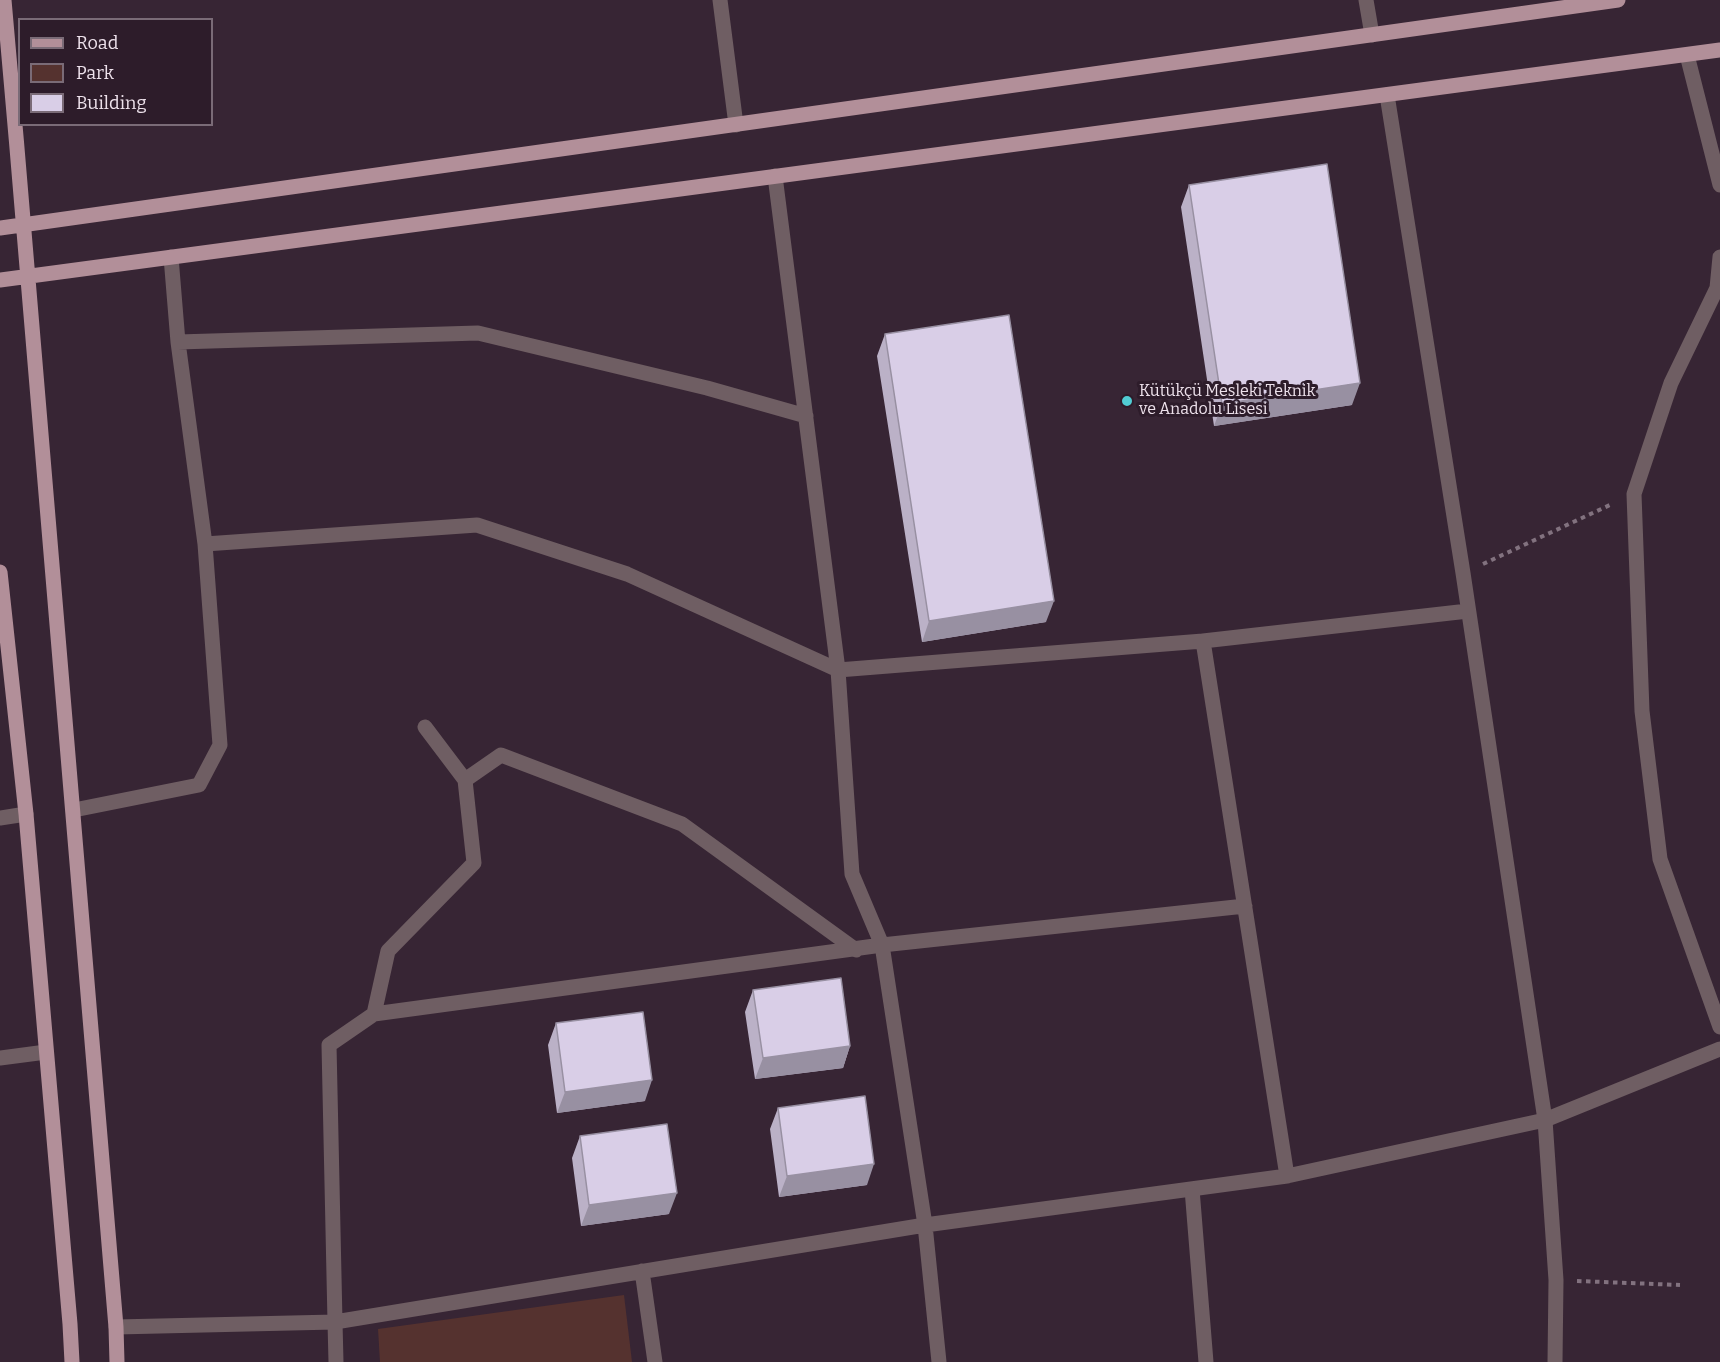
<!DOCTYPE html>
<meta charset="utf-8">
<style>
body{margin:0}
#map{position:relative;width:1720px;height:1362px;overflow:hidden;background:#372534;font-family:Bitter,serif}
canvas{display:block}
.legend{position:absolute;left:18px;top:18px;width:195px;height:108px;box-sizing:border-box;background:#2d1c2a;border:2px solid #7a6b77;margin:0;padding:8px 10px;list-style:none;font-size:18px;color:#ede1eb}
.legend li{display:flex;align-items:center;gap:12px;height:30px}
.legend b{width:30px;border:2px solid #7a6b77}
</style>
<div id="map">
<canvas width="1720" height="1362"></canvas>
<ul class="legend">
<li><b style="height:8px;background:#b28f99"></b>Road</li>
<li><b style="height:16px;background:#55322f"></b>Park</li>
<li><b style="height:16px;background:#d9cee7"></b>Building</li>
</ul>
</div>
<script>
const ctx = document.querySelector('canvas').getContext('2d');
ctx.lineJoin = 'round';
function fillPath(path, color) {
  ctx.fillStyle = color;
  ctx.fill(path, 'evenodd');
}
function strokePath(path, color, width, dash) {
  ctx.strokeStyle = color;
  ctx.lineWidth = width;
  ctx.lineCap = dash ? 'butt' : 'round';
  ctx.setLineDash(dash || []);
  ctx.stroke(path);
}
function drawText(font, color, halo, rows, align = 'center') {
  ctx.font = font + ' Bitter,serif';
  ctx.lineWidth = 6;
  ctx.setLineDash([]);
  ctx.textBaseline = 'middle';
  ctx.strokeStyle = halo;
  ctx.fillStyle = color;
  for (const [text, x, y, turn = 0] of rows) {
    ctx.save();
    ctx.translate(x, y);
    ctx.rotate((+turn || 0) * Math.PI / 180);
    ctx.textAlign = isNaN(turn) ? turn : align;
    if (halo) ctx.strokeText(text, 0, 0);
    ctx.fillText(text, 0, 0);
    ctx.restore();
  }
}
const green = new Path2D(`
 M 624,1295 L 632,1362 L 380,1362 L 378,1329 Z`);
const path = new Path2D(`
 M 1483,564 L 1612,504
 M 1577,1281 L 1680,1285`);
const minor = new Path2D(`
 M 720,0 L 736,125
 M 1366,0 L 1372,35
 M 1687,55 L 1720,185
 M 1387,95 L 1463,573 L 1545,1120 L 1556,1280 L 1555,1362
 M 775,176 L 838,670 L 852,874 L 882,945 L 925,1225 L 939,1362
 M 1720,257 L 1717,288 L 1671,383 L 1634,494 L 1642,711 L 1660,859 L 1720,1027
 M 178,342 L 478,333 L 707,388 L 806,416
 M 205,544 L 477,525 L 627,574 L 838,670 L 1203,641 L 1468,611
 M 1203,641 L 1287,1176
 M 465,780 L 501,755 L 682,824 L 856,950
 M 74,810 L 199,785 L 220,745 L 205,544 L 178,342 L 171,257
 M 0,818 L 26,814
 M 374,1014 L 388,951 L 474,863 L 465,780 L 425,727
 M 0,1058 L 46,1052
 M 1192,1189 L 1206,1362
 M 642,1271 L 655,1362
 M 116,1327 L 335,1322 L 329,1045 L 374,1014 L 882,945 L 1245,906
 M 336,1362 L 335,1322 L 925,1225 L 1287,1176 L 1545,1120 L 1720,1049`);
const major = new Path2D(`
 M 4,0 C 43,442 81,884 116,1327 L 117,1362
 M 0,228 L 1618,0
 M 0,280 L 1720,50
 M 0,572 L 26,814 L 70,1324 L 72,1362`);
const wall = new Path2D(`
 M 1189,185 L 1352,405 L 1214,426 L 1181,207 Z
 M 885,334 L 1046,622 L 922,642 L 877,356 Z
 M 753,990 L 850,1046 L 843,1068 L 755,1079 L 745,1012 Z
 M 556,1023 L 645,1101 L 557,1113 L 548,1045 Z
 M 778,1108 L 867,1185 L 779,1197 L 770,1129 Z
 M 580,1136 L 669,1214 L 581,1226 L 572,1158 Z`);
const shadedWall = new Path2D(`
 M 1360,383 L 1352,405 L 1214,426 L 1222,404 Z
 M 1054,601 L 1046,622 L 922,642 L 929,621 Z
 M 850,1046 L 843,1068 L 755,1079 L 763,1058 Z
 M 652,1080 L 645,1101 L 557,1113 L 565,1092 Z
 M 874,1164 L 867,1185 L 779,1197 L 787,1176 Z
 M 677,1193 L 669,1214 L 581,1226 L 589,1205 Z`);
const building = new Path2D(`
 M 1327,164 L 1360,383 L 1222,404 L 1189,185 Z
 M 1009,315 L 1054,601 L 929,621 L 885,334 Z
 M 841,978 L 850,1046 L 763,1058 L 753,990 Z
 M 643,1012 L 652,1080 L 565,1092 L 556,1023 Z
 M 865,1096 L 874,1164 L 787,1176 L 778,1108 Z
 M 667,1124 L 677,1193 L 589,1205 L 580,1136 Z`);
const markers = [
 [1127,401,6,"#51ccd3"]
];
const poiNames = [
 ["Kütükçü Mesleki Teknik",1139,392],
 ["ve Anadolu Lisesi",1139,410]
];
fillPath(green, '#55322f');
strokePath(path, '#82727f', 4, [4.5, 4.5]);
strokePath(minor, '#6f5e63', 15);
strokePath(major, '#b28f99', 15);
fillPath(wall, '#bbb1c7');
fillPath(shadedWall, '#9890a2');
fillPath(building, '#d9cee7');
strokePath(building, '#9890a2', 1.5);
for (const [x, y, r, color] of markers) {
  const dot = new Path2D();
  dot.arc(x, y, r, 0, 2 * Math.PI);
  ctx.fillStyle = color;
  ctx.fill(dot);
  strokePath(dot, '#2d1c2a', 2);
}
drawText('16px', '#ede1eb', '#2d1c2a', poiNames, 'left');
</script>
